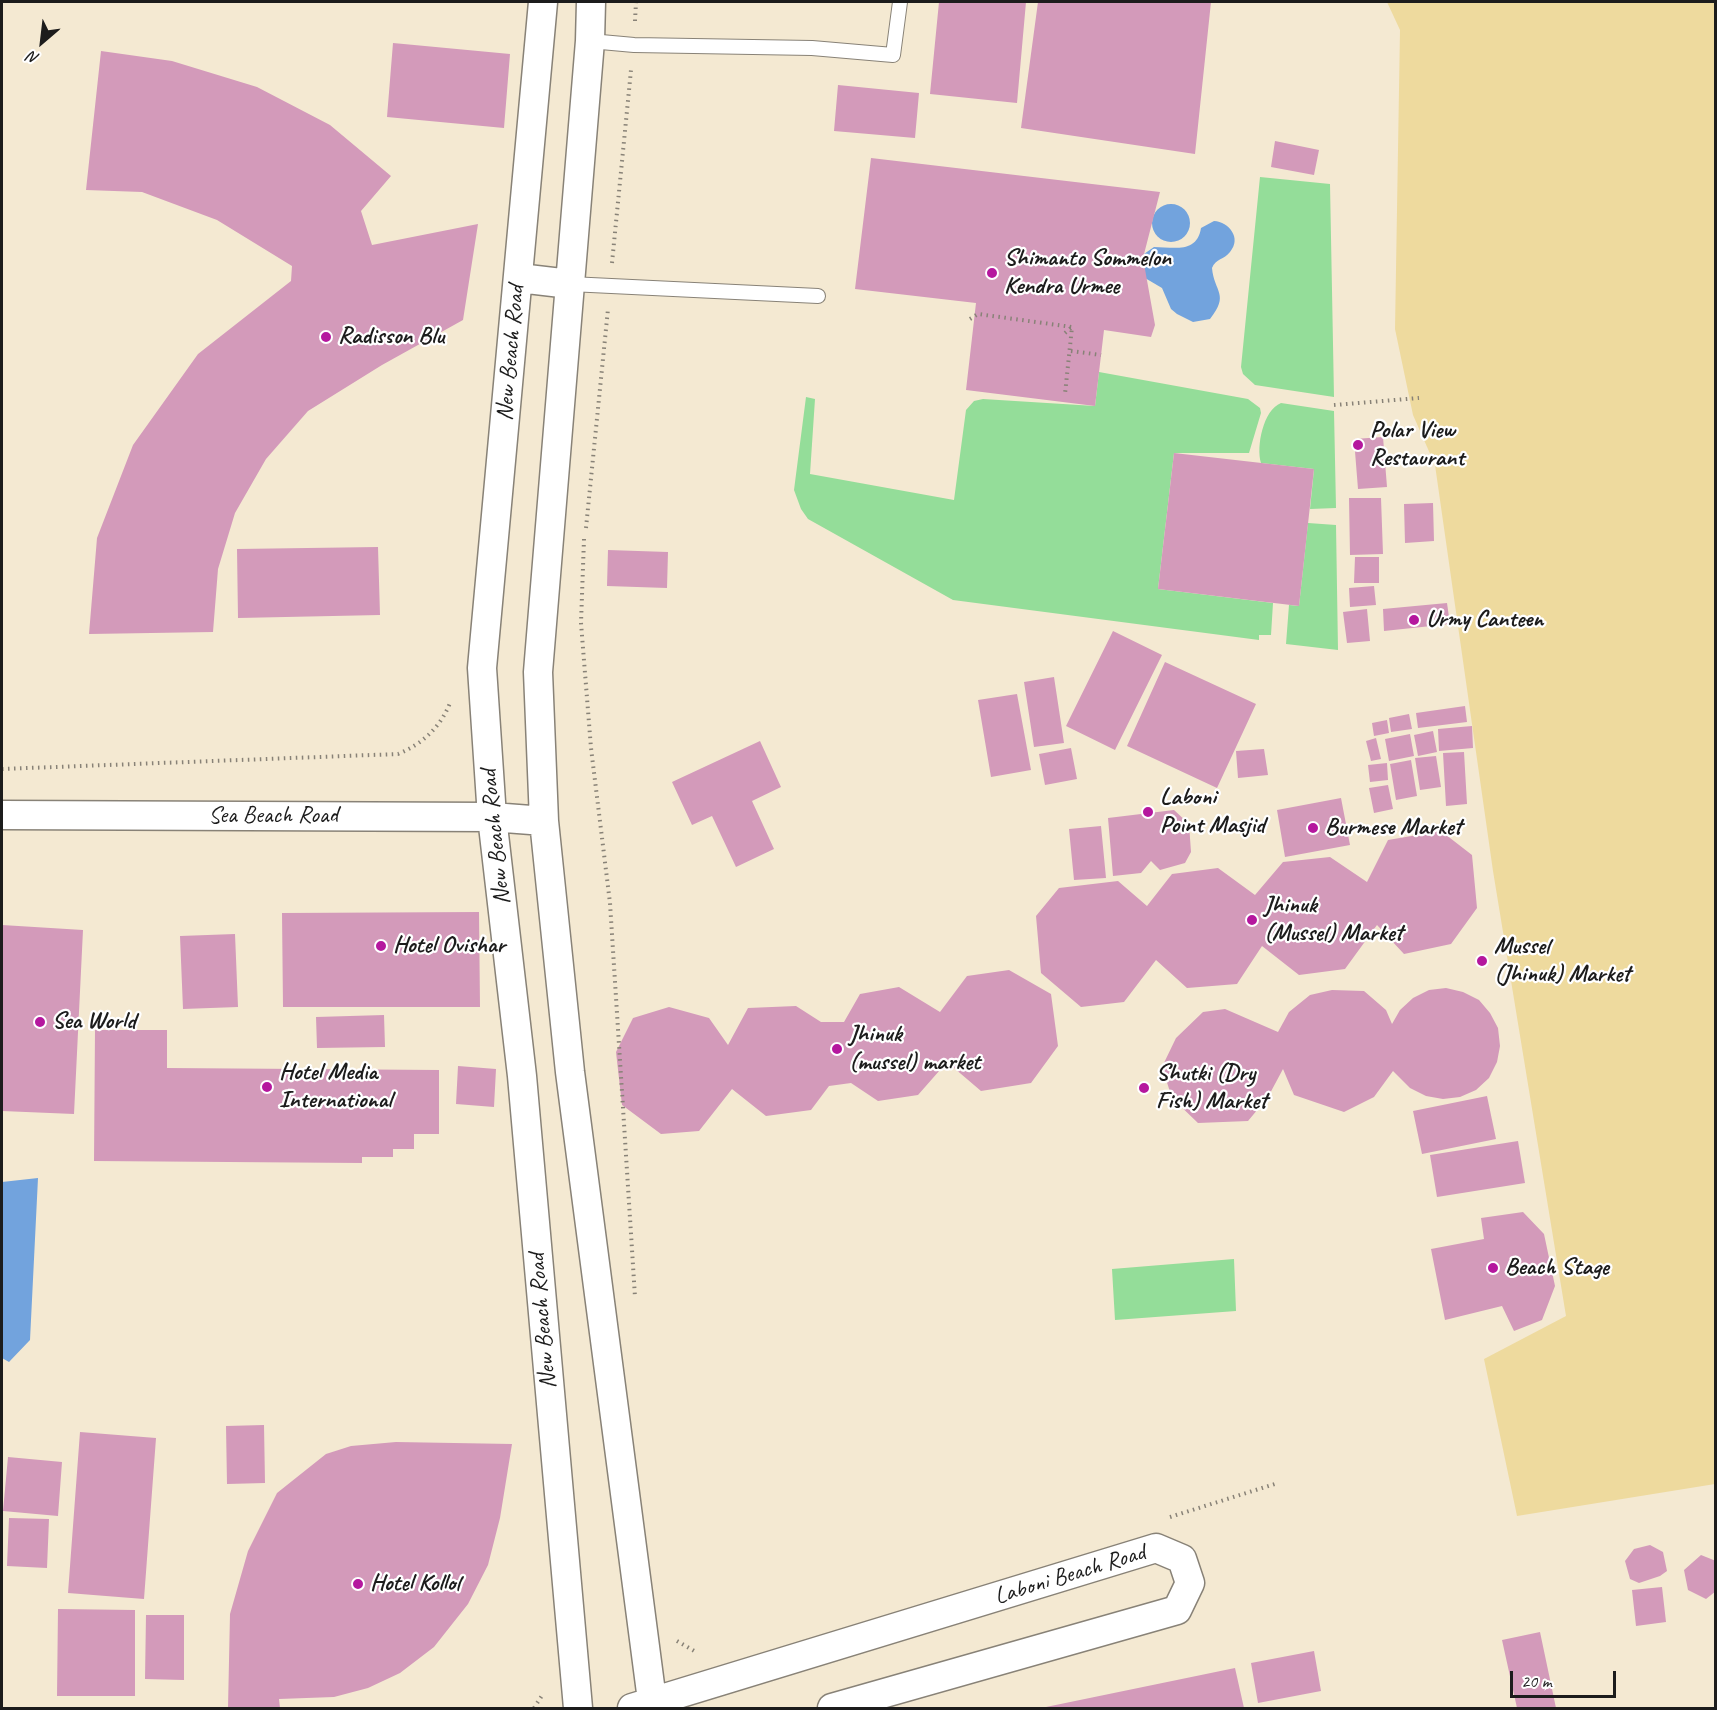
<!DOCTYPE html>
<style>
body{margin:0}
#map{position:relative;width:1717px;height:1710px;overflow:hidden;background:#f4e9d2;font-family:Caveat,sans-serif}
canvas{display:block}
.frame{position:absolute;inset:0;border:3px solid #1c1c1c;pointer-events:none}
.north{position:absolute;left:12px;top:12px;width:60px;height:60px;-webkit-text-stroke:4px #fff;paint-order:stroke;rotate:208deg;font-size:16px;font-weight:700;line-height:24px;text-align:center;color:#1c1c1c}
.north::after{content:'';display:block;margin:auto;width:21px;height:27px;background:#1c1c1c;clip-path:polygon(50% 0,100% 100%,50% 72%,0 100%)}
.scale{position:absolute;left:1510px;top:1671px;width:106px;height:27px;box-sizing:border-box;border:3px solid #1c1c1c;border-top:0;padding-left:8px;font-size:18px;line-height:21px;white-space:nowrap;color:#1c1c1c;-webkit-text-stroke:4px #fff;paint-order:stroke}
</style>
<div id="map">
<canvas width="1717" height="1710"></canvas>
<div class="frame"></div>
<div class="north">N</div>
<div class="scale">20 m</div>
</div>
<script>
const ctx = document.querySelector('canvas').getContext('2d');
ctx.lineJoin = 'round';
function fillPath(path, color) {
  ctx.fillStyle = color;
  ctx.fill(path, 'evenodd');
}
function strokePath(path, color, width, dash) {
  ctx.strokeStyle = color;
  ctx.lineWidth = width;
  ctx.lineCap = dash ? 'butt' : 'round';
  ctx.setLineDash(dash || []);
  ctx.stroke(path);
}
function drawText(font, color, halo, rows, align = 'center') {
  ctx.font = font + ' Caveat,sans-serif';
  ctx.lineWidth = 4.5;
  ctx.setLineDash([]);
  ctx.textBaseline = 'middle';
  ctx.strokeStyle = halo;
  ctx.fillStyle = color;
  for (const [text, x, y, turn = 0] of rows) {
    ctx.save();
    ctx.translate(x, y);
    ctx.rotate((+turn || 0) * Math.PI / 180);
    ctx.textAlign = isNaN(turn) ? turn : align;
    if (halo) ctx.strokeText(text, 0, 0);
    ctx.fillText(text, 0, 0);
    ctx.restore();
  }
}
const green = new Path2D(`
 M 1260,177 L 1330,184 L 1334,397 L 1255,385 L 1243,374 L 1241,367 Z
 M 1099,372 L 1248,399 L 1260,408 L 1261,413 L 1249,453 L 1174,453 L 1158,589 L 1273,603 L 1271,635 L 1259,635 L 1259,640 L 953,600 L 808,519 L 801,509 L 794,490 L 806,397 L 815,399 L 810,474 L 954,500 L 966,410 L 974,401 L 983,399 L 1095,406 Z
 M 1281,403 L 1334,411 L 1336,508 L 1310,509 L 1314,469 L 1261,463 C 1256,447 1263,410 1281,403 Z
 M 1308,523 L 1336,525 L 1338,650 L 1286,644 L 1289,605 L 1299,606 Z
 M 1234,1259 L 1236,1311 L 1115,1320 L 1112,1269 Z`);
const sand = new Path2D(`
 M 1387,2 L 1715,2 L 1715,1484 L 1517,1516 L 1484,1359 L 1566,1316 L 1493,871 L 1435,465 L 1413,415 L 1395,329 L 1400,30 Z`);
const water = new Path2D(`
 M1152 223a19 19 0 1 1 38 0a19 19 0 1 1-38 0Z
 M 1214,221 C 1229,222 1242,238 1230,252 C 1224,260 1216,258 1212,268 C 1214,292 1230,294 1210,319 L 1193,322 L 1177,314 L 1171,309 L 1162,288 L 1145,278 L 1140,263 L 1144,254 L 1154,247 C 1173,247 1197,254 1201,228 Z
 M 38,1178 L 30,1340 L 9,1362 L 2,1358 L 2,1182 Z`);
const building = new Path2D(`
 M 939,2 L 1026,2 L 1017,103 L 930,94 Z
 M 1038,2 L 1211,2 L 1195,154 L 1021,128 Z
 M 393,43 L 510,54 L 504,128 L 387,117 Z
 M 101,51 L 172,61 L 257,87 L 330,125 L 391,176 L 361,211 L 372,245 L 478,224 L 463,320 L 382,365 L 308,411 L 266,459 L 235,513 L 218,569 L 213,632 L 89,634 L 97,538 L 133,445 L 198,354 L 291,281 L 292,266 L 217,220 L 142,192 L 86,190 Z
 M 838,85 L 919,93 L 915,138 L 834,131 Z
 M 1275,141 L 1319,150 L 1314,175 L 1271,167 Z
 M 871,158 L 1160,192 L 1143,258 L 1155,325 L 1151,337 L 1104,330 L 1095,406 L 966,390 L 976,303 L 855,289 Z
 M 1383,437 L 1387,487 L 1358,489 L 1354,439 Z
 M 1174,453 L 1314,469 L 1299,606 L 1158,589 Z
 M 1349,498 L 1381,498 L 1383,554 L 1350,555 Z
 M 1433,503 L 1434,541 L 1405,543 L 1404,504 Z
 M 378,547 L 380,615 L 238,618 L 237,549 Z
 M 608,550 L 668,552 L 667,588 L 607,586 Z
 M 1355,557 L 1379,557 L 1379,583 L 1354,583 Z
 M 1374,586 L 1376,605 L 1350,607 L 1349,588 Z
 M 1447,603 L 1450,624 L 1384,631 L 1383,609 Z
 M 1367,609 L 1370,641 L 1347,643 L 1343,612 Z
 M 1113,631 L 1162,655 L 1115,750 L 1066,726 Z
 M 1165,662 L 1256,704 L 1217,788 L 1127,746 Z
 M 1054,677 L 1064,743 L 1034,747 L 1024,682 Z
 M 1017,694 L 1031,770 L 991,777 L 978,700 Z
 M 1465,706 L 1467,722 L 1418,728 L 1416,713 Z
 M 1409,714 L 1412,729 L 1391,732 L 1389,718 Z
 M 1387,720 L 1389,733 L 1374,736 L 1372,723 Z
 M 1472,726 L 1473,748 L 1439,751 L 1438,729 Z
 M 1433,731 L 1437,752 L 1418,756 L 1414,735 Z
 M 1410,734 L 1414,756 L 1389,761 L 1385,739 Z
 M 1376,738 L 1381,759 L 1371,761 L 1366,741 Z
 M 760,741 L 781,787 L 752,801 L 774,849 L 736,867 L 712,816 L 692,825 L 672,782 Z
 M 1071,748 L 1077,779 L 1045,785 L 1039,754 Z
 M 1264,749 L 1268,775 L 1238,778 L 1236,751 Z
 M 1464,752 L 1467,804 L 1446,806 L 1443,753 Z
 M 1436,756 L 1441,787 L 1420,790 L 1415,758 Z
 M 1411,760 L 1417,796 L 1396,800 L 1390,764 Z
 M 1387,763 L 1388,780 L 1370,782 L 1368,765 Z
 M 1388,785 L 1393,809 L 1374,813 L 1369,788 Z
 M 1341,798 L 1350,845 L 1285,857 L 1277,810 Z
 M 1174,810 L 1189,824 L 1191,852 L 1185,863 L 1160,870 L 1151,861 L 1141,873 L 1113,876 L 1108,818 Z
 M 1101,826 L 1106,878 L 1074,880 L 1069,829 Z
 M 1441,831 L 1472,855 L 1477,908 L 1451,944 L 1404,954 L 1377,925 L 1345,969 L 1299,975 L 1262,946 L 1237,984 L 1187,988 L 1156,960 L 1124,1002 L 1081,1007 L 1041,973 L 1036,916 L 1059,888 L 1118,881 L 1147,906 L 1172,874 L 1218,868 L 1255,895 L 1283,862 L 1330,857 L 1367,882 L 1388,840 Z
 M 479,912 L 480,1007 L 283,1007 L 282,913 Z
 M 2,925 L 83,930 L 74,1114 L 2,1111 Z
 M 235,934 L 238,1007 L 183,1009 L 180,936 Z
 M 1009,970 L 1051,994 L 1058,1046 L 1031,1083 L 981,1091 L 947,1062 L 918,1095 L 878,1101 L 851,1083 L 829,1086 L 811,1110 L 766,1116 L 732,1089 L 699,1131 L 661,1134 L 622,1105 L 616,1052 L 633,1018 L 669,1007 L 709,1018 L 728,1045 L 748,1008 L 796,1006 L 821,1022 L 844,1022 L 860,994 L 899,987 L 940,1012 L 967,976 Z
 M 1446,988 L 1463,992 L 1479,1000 L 1490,1013 L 1498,1028 L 1500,1046 L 1497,1062 L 1489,1078 L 1476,1090 L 1460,1097 L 1443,1099 L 1426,1096 L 1410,1088 L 1393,1071 L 1374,1097 L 1344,1112 L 1294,1095 L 1283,1069 L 1268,1097 L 1248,1121 L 1198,1123 L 1172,1098 L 1162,1067 L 1176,1038 L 1203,1012 L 1225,1009 L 1278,1032 L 1289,1012 L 1310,995 L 1332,990 L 1364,991 L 1386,1010 L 1392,1024 L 1400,1010 L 1413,998 L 1429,990 Z
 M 384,1015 L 385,1047 L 317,1048 L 316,1017 Z
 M 95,1030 L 167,1030 L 167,1068 L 439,1070 L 439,1134 L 414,1134 L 414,1149 L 393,1149 L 393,1157 L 362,1157 L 362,1163 L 94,1161 Z
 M 458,1066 L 496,1069 L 494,1107 L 456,1104 Z
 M 1487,1096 L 1496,1139 L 1422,1154 L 1413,1111 Z
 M 1518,1141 L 1525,1183 L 1437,1197 L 1430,1155 Z
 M 1523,1212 L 1544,1234 L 1555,1286 L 1542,1320 L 1514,1331 L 1502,1306 L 1445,1320 L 1431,1249 L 1484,1239 L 1481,1218 Z
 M 264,1425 L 265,1483 L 227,1484 L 226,1426 Z
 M 80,1432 L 156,1438 L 144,1599 L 68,1593 Z
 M 396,1442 L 512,1444 L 500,1518 L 488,1565 L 468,1604 L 434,1647 L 400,1673 L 368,1688 L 334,1697 L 279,1699 L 280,1708 L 228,1708 L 230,1614 L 248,1551 L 277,1493 L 326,1454 L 351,1446 Z
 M 8,1457 L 62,1462 L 58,1516 L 3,1511 Z
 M 9,1518 L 49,1519 L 47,1568 L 7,1566 Z
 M 1650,1545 L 1663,1552 L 1667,1571 L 1660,1576 L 1639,1583 L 1630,1579 L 1625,1561 L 1634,1549 Z
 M 1701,1555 L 1716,1561 L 1716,1591 L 1706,1599 L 1688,1590 L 1684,1570 Z
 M 1662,1587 L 1666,1622 L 1636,1626 L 1632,1590 Z
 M 58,1609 L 135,1610 L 135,1696 L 57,1696 Z
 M 146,1615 L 184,1615 L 184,1680 L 145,1679 Z
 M 1540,1632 L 1556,1708 L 1517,1708 L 1502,1640 Z
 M 1314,1651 L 1321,1691 L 1258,1703 L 1251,1663 Z
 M 1235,1668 L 1244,1708 L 1046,1708 L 1046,1707 Z`);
const path = new Path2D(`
 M 635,21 L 636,2
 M 612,263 L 631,70
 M 970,319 L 978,314 L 1072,327 L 1065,394
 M 1065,333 L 1072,327
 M 1071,351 L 1101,355
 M 1334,405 L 1419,398
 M 586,528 L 608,309
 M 584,539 L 581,623 L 591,748 L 610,903 L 635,1297
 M 2,769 L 398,754 C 422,744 440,728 450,703
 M 1170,1517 L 1278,1483
 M 677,1641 L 696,1652
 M 534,1708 L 543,1694`);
const lane = new Path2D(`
 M 590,41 L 634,45 L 812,48 L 893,55 L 900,2
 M 570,284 L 818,296`);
const street = new Path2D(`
 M 543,2 L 482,668 L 492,817 L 522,1076 L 578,1708
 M 591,2 L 590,41 L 538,672 L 544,821 L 570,1072 L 653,1708
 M 519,278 L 570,284
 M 2,815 L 492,817 L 544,821
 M 632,1708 L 1156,1548 L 1182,1559 L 1190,1583 L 1177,1610 L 832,1708`);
const markers = [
 [992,273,6,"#b5179e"],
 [326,337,6,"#b5179e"],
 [1358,445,6,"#b5179e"],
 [1414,620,6,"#b5179e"],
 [1148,812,6,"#b5179e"],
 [1313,828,6,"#b5179e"],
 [1252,920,6,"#b5179e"],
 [381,946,6,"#b5179e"],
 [1482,961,6,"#b5179e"],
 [40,1022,6,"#b5179e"],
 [837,1049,6,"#b5179e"],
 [267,1087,6,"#b5179e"],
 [1144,1088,6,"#b5179e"],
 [1493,1268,6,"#b5179e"],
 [358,1584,6,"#b5179e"]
];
const poiNames = [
 ["Shimanto Sommelon",1004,259],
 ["Kendra Urmee",1004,287],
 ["Radisson Blu",338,337],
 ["Polar View",1370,431],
 ["Restaurant",1370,459],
 ["Urmy Canteen",1426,620],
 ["Laboni",1160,798],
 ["Point Masjid",1160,826],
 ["Burmese Market",1325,828],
 ["Jhinuk",1264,906],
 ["(Mussel) Market",1264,934],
 ["Hotel Ovishar",393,946],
 ["Mussel",1494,947],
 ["(Jhinuk) Market",1494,975],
 ["Sea World",52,1022],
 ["Jhinuk",849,1035],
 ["(mussel) market",849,1063],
 ["Hotel Media",279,1073],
 ["International",279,1101],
 ["Shutki (Dry",1156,1074],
 ["Fish) Market",1156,1102],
 ["Beach Stage",1505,1268],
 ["Hotel Kollol",370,1584]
];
const streetNames = [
 ["New Beach Road",511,353,-85],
 ["Sea Beach Road",273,816],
 ["New Beach Road",496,837,-96],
 ["New Beach Road",543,1321,-95],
 ["Laboni Beach Road",1070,1575,-17]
];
fillPath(green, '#94dd99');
fillPath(sand, '#eeda9e');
fillPath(water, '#72a3dd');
fillPath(building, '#d39aba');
strokePath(lane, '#888277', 16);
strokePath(street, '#888277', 31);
strokePath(path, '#888277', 4, [1.5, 4.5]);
strokePath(lane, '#fff', 14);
strokePath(street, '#fff', 28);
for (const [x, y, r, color] of markers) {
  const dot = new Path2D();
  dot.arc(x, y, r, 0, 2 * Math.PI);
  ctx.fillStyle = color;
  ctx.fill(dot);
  strokePath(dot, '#fff', 2);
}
drawText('bold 24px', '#1c1c1c', '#fff', poiNames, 'left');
drawText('24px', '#1c1c1c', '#fff', streetNames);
</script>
